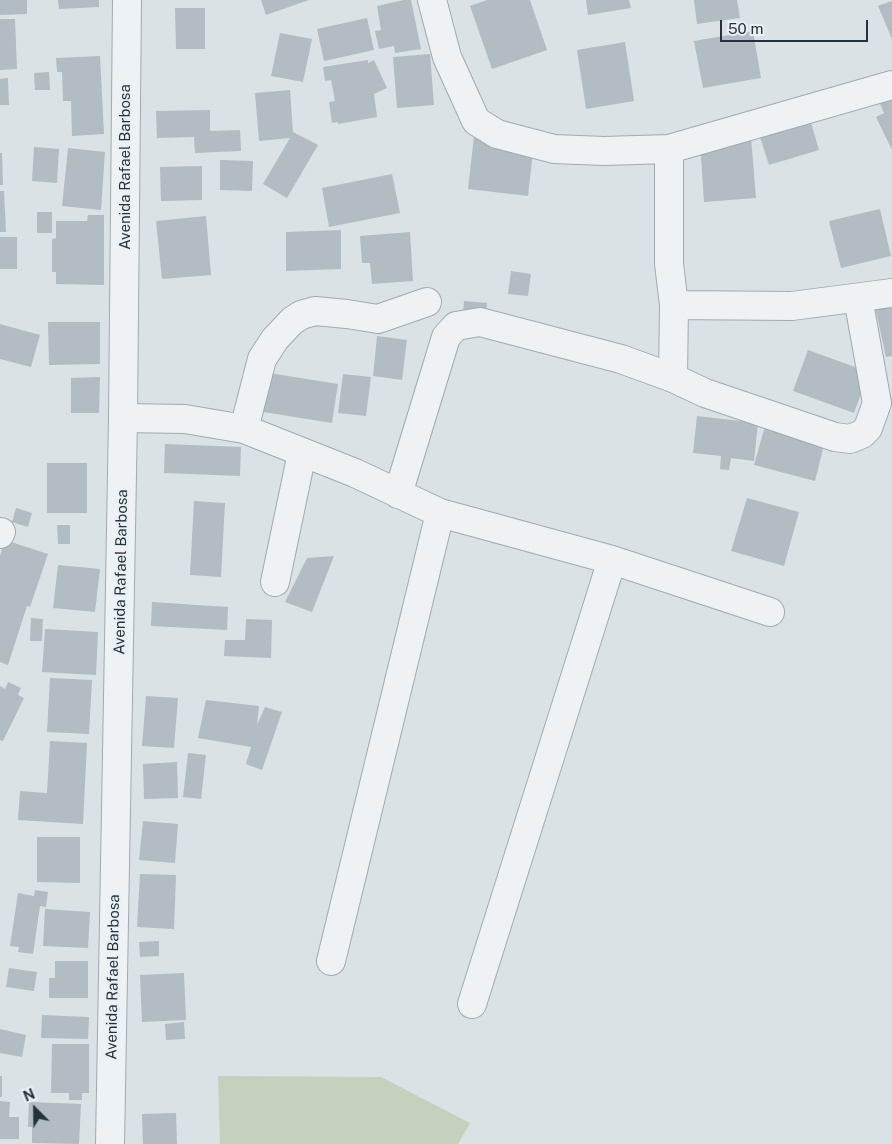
<!DOCTYPE html>
<style>
body{margin:0}
#map{position:relative;width:892px;height:1144px;overflow:hidden;background:#dbe2e6;font-family:"Public Sans",sans-serif}
canvas{display:block}
.north{position:absolute;left:10px;top:1084px;width:50px;height:50px;-webkit-text-stroke:4px #eaf0f4;paint-order:stroke;rotate:337deg;font-size:14px;font-weight:700;line-height:20px;text-align:center;color:#25323d}
.north::after{content:'';display:block;margin:auto;width:18px;height:22px;background:#25323d;clip-path:polygon(50% 0,100% 100%,50% 72%,0 100%)}
.scale{position:absolute;left:720px;top:20px;width:148px;height:22px;box-sizing:border-box;border:2px solid #25323d;border-top:0;padding-left:6px;font-size:15px;line-height:18px;white-space:nowrap;color:#25323d;-webkit-text-stroke:4px #eaf0f4;paint-order:stroke}
</style>
<div id="map">
<canvas width="892" height="1144"></canvas>
<div class="north">N</div>
<div class="scale">50 m</div>
</div>
<script>
const ctx = document.querySelector('canvas').getContext('2d');
ctx.lineJoin = 'round';
function fillPath(path, color) {
  ctx.fillStyle = color;
  ctx.fill(path, 'evenodd');
}
function strokePath(path, color, width, dash) {
  ctx.strokeStyle = color;
  ctx.lineWidth = width;
  ctx.lineCap = dash ? 'butt' : 'round';
  ctx.setLineDash(dash || []);
  ctx.stroke(path);
}
function drawText(font, color, halo, rows, align = 'center') {
  ctx.font = font + ' "Public Sans",sans-serif';
  ctx.lineWidth = 5;
  ctx.setLineDash([]);
  ctx.textBaseline = 'middle';
  ctx.strokeStyle = halo;
  ctx.fillStyle = color;
  for (const [text, x, y, turn = 0] of rows) {
    ctx.save();
    ctx.translate(x, y);
    ctx.rotate((+turn || 0) * Math.PI / 180);
    ctx.textAlign = isNaN(turn) ? turn : align;
    if (halo) ctx.strokeText(text, 0, 0);
    ctx.fillText(text, 0, 0);
    ctx.restore();
  }
}
const green = new Path2D(`
 M 218,1076 L 381,1077 L 470,1123 L 458,1144 L 220,1144 Z`);
const building = new Path2D(`
 M 0,0 L 27,0 L 27,14 L 0,15 Z
 M 58,0 L 99,0 L 99,7 L 59,9 Z
 M 261,0 L 309,0 L 266,15 Z
 M 404,0 L 411,0 L 421,49 L 395,53 L 394,46 L 379,49 L 375,31 L 381,30 L 377,6 Z
 M 487,0 L 530,0 L 547,50 L 492,69 L 470,6 Z
 M 586,0 L 629,0 L 631,8 L 588,15 Z
 M 694,0 L 737,0 L 740,18 L 697,24 Z
 M 892,1 L 892,39 L 878,6 Z
 M 175,8 L 205,8 L 205,49 L 176,49 Z
 M 367,18 L 374,50 L 324,61 L 317,29 Z
 M 0,19 L 15,19 L 17,69 L 0,70 Z
 M 753,31 L 761,78 L 703,88 L 694,41 Z
 M 280,33 L 312,39 L 303,82 L 271,76 Z
 M 625,42 L 634,101 L 586,109 L 577,50 Z
 M 430,54 L 434,105 L 397,108 L 393,57 Z
 M 100,56 L 104,134 L 72,136 L 71,101 L 63,101 L 62,72 L 57,72 L 56,58 Z
 M 368,60 L 368,63 L 374,60 L 387,88 L 374,94 L 377,117 L 338,124 L 338,122 L 332,123 L 329,102 L 335,101 L 331,80 L 325,81 L 323,67 Z
 M 49,72 L 50,90 L 35,90 L 34,73 Z
 M 8,78 L 9,105 L 0,105 L 0,79 Z
 M 290,90 L 293,132 L 318,145 L 287,198 L 263,184 L 290,138 L 259,141 L 255,93 Z
 M 892,93 L 892,150 L 876,117 L 884,113 L 878,99 Z
 M 210,110 L 210,131 L 240,130 L 241,151 L 195,153 L 194,137 L 157,138 L 156,111 Z
 M 810,119 L 819,150 L 769,165 L 759,134 Z
 M 474,136 L 534,143 L 528,196 L 468,189 Z
 M 751,137 L 756,198 L 704,202 L 700,141 Z
 M 34,147 L 59,149 L 57,183 L 32,181 Z
 M 68,148 L 105,152 L 101,210 L 62,206 Z
 M 0,153 L 2,153 L 3,185 L 0,185 Z
 M 220,160 L 253,161 L 252,191 L 220,190 Z
 M 202,166 L 202,200 L 161,201 L 160,167 Z
 M 392,174 L 400,213 L 329,227 L 322,188 Z
 M 0,191 L 4,191 L 6,232 L 0,232 Z
 M 880,209 L 891,256 L 841,268 L 829,221 Z
 M 37,212 L 52,212 L 52,233 L 37,233 Z
 M 88,215 L 104,215 L 104,285 L 56,284 L 56,272 L 52,272 L 52,239 L 56,238 L 56,221 L 87,221 Z
 M 206,216 L 211,275 L 162,279 L 156,221 Z
 M 341,230 L 341,269 L 286,271 L 286,232 Z
 M 410,232 L 413,281 L 372,284 L 370,263 L 362,263 L 360,236 Z
 M 0,237 L 17,237 L 17,269 L 0,269 Z
 M 511,271 L 531,274 L 528,296 L 508,294 Z
 M 892,298 L 892,356 L 886,357 L 874,302 Z
 M 464,301 L 487,303 L 486,314 L 463,313 Z
 M 48,322 L 100,322 L 100,364 L 49,365 Z
 M 0,324 L 40,335 L 31,367 L 0,359 Z
 M 377,336 L 407,340 L 402,380 L 373,376 Z
 M 808,350 L 869,372 L 854,413 L 793,391 Z
 M 263,372 L 338,384 L 332,423 L 257,411 Z
 M 343,374 L 371,377 L 366,416 L 338,413 Z
 M 100,377 L 99,413 L 71,413 L 71,378 Z
 M 697,416 L 758,423 L 754,461 L 731,458 L 729,470 L 720,469 L 721,456 L 693,453 Z
 M 765,426 L 825,441 L 815,481 L 754,465 Z
 M 165,444 L 241,447 L 240,476 L 164,473 Z
 M 47,463 L 87,463 L 87,513 L 47,513 Z
 M 747,498 L 799,512 L 784,566 L 731,551 Z
 M 194,501 L 225,503 L 221,577 L 190,575 Z
 M 16,508 L 32,513 L 28,527 L 12,522 Z
 M 57,525 L 70,525 L 70,544 L 58,544 Z
 M 5,540 L 48,554 L 30,607 L 27,606 L 8,665 L 0,662 L 0,556 Z
 M 334,556 L 312,612 L 285,602 L 307,558 Z
 M 58,565 L 100,569 L 95,612 L 53,608 Z
 M 152,602 L 228,607 L 227,630 L 151,626 Z
 M 31,618 L 43,619 L 42,641 L 30,641 Z
 M 246,619 L 272,620 L 271,658 L 224,656 L 225,640 L 245,640 Z
 M 45,629 L 98,632 L 96,675 L 42,672 Z
 M 50,678 L 92,680 L 89,734 L 47,732 Z
 M 8,682 L 21,688 L 18,695 L 24,698 L 3,741 L 0,740 L 0,686 L 5,689 Z
 M 146,696 L 178,698 L 174,748 L 142,746 Z
 M 206,700 L 259,706 L 257,725 L 265,707 L 282,712 L 262,770 L 246,764 L 251,747 L 198,738 Z
 M 50,741 L 87,743 L 83,824 L 18,820 L 20,791 L 47,793 Z
 M 188,753 L 206,755 L 201,799 L 183,797 Z
 M 177,762 L 178,798 L 144,799 L 143,764 Z
 M 143,821 L 178,824 L 175,863 L 139,860 Z
 M 37,837 L 80,837 L 80,883 L 37,882 Z
 M 140,874 L 176,875 L 174,929 L 137,927 Z
 M 35,890 L 48,892 L 46,907 L 40,906 L 33,954 L 18,952 L 19,947 L 10,946 L 18,893 L 34,896 Z
 M 45,909 L 90,912 L 88,948 L 43,946 Z
 M 159,941 L 159,956 L 140,957 L 139,942 Z
 M 55,961 L 88,961 L 88,998 L 49,998 L 49,978 L 55,978 Z
 M 9,968 L 37,972 L 34,991 L 6,987 Z
 M 184,973 L 186,1020 L 142,1022 L 140,975 Z
 M 42,1015 L 89,1017 L 88,1039 L 41,1038 Z
 M 184,1022 L 185,1039 L 166,1040 L 165,1024 Z
 M 0,1029 L 26,1035 L 22,1057 L 0,1053 Z
 M 52,1044 L 89,1044 L 89,1093 L 82,1093 L 82,1100 L 69,1100 L 69,1093 L 51,1093 Z
 M 0,1076 L 2,1076 L 2,1097 L 0,1097 Z
 M 0,1101 L 10,1102 L 9,1117 L 19,1117 L 19,1139 L 0,1139 Z
 M 29,1102 L 81,1104 L 79,1144 L 32,1143 L 32,1127 L 28,1127 Z
 M 176,1113 L 177,1144 L 143,1144 L 142,1114 Z`);
const minor = new Path2D(`
 M 432,0 L 447,57 L 476,121 L 497,134 L 554,149 L 604,151 L 669,149 L 892,85
 M 669,149 L 669,264 L 674,305 L 792,306 L 892,293
 M 673,378 L 705,393 L 835,437 L 850,439 L 862,434 L 868,428 L 877,403 L 858,298
 M 123,418 L 185,419 L 244,429 L 355,473 L 440,513 L 612,560 L 770,612
 M 244,429 L 262,359 L 275,339 L 292,321 L 301,315 L 315,311 L 347,314 L 378,319 L 427,302
 M 398,494 L 446,337 L 456,326 L 480,322 L 621,359 L 673,378 L 674,305
 M 0,534 L 1,532
 M 275,582 L 302,453
 M 331,961 L 440,513
 M 472,1004 L 612,560
 M 110,1144 L 123,418 L 127,0`);
const streetNames = [
 ["Avenida Rafael Barbosa",125,167,-90],
 ["Avenida Rafael Barbosa",121,572,-89],
 ["Avenida Rafael Barbosa",113,977,-89]
];
fillPath(green, '#c5d1bc');
fillPath(building, '#b2bcc3');
strokePath(minor, '#a1aab0', 30);
strokePath(minor, '#eef2f5', 28);
drawText('15px', '#25323d', '#eaf0f4', streetNames);
</script>
